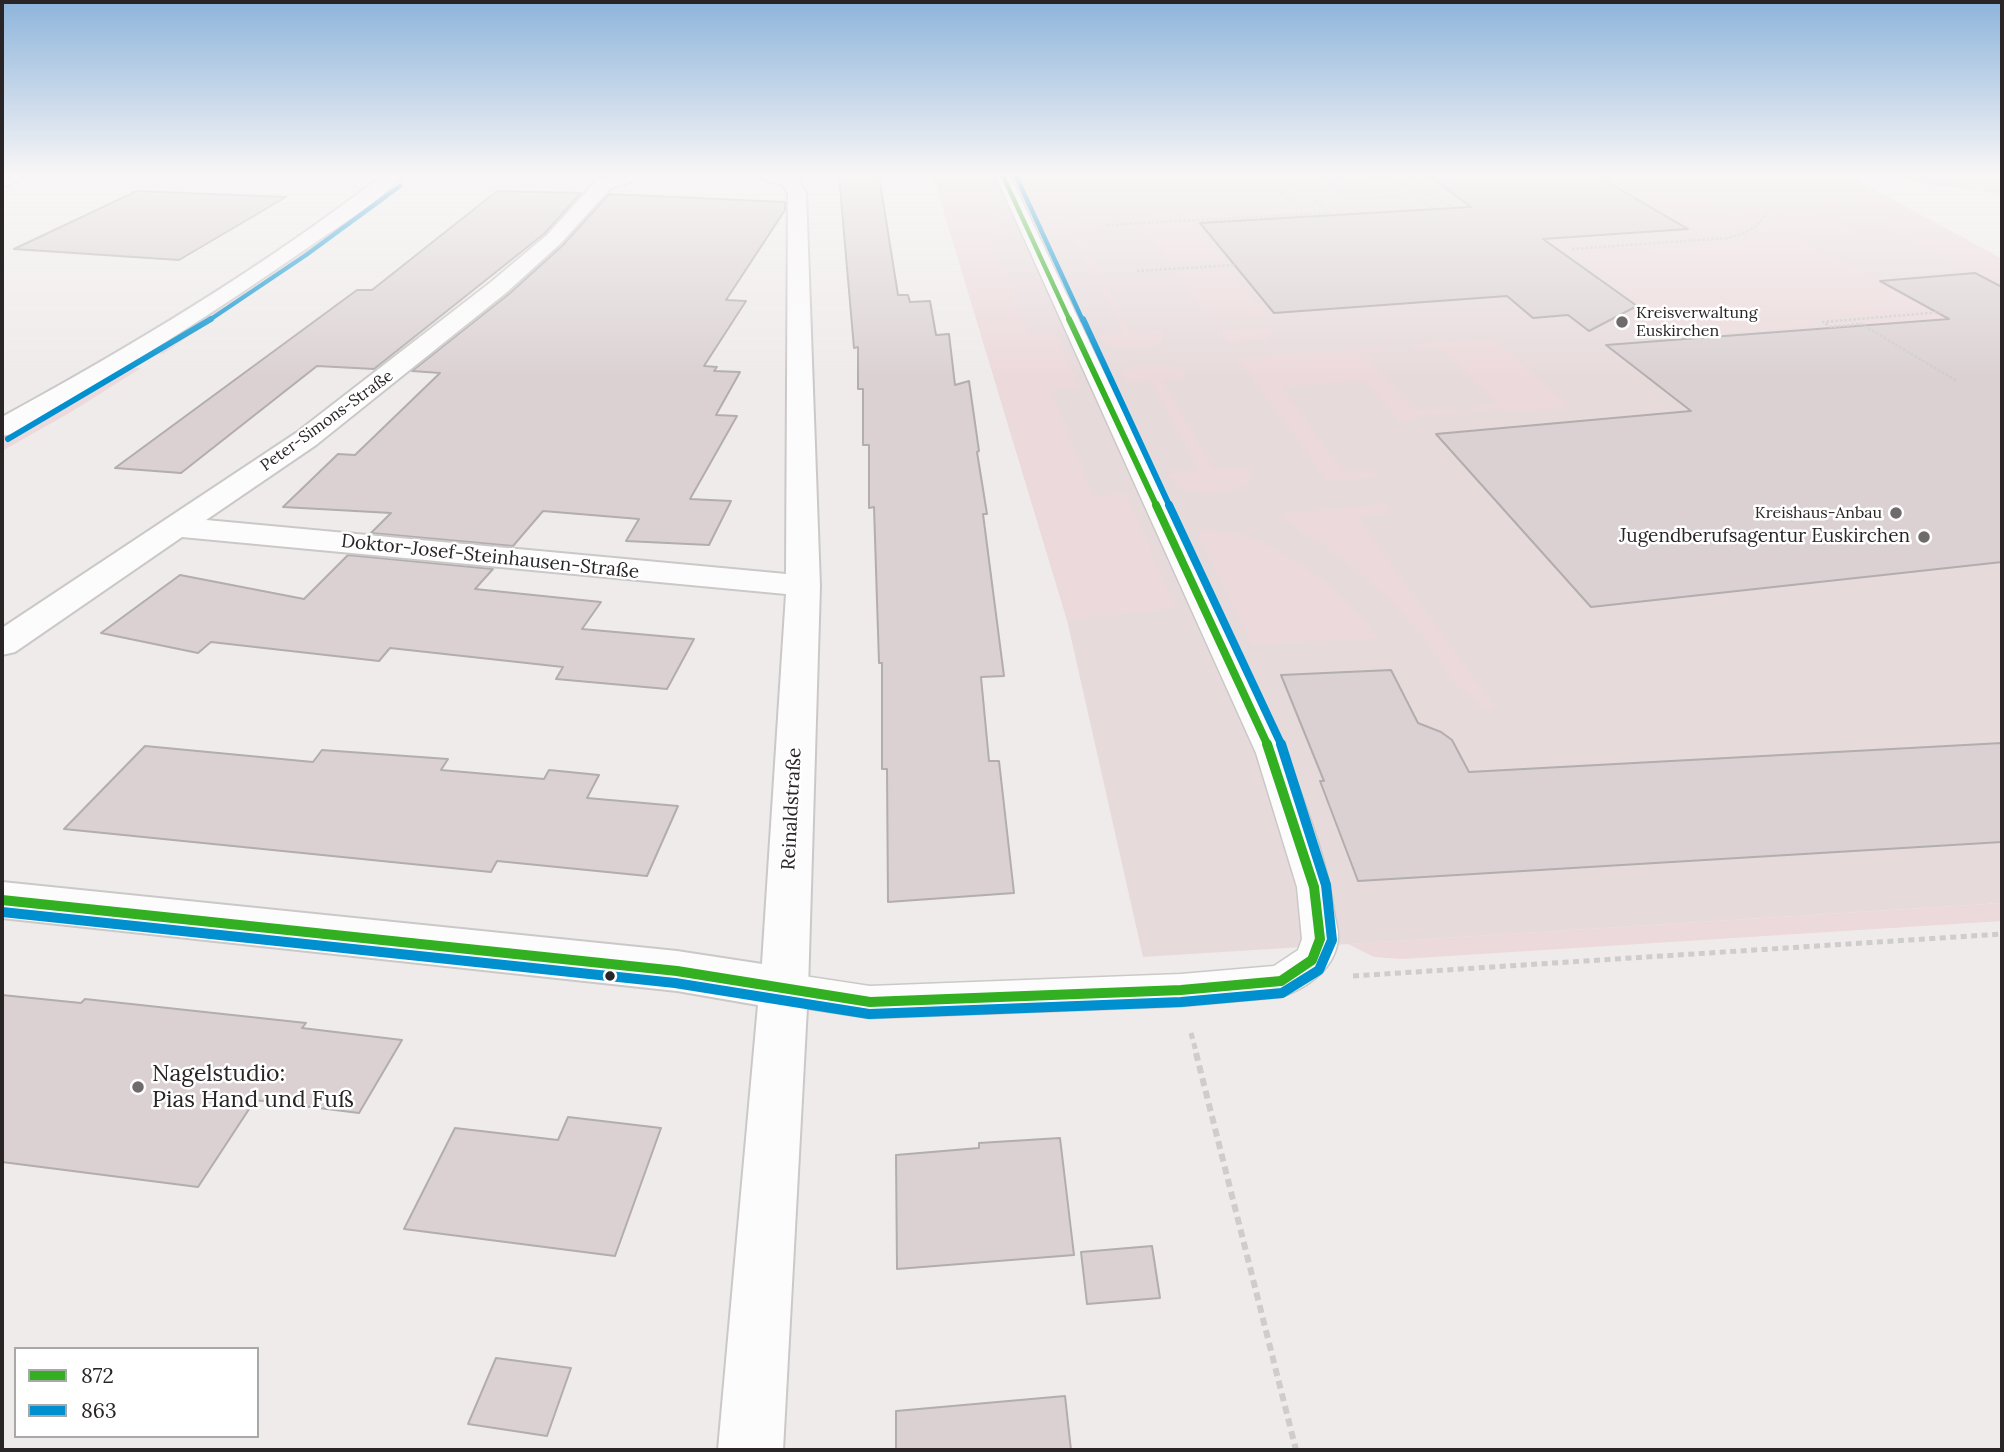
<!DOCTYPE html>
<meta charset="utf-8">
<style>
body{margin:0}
#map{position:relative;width:2004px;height:1452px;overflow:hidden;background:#f0ebeb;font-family:Lora,serif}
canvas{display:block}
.frame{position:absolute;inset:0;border:4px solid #292526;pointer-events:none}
.legend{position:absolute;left:14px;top:1347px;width:245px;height:91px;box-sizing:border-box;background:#fff;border:2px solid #a9a8a8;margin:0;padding:9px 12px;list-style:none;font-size:21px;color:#292526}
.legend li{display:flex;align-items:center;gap:14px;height:35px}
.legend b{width:35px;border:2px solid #a9a8a8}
</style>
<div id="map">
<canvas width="2004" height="1452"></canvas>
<div class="frame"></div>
<ul class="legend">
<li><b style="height:9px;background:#32b021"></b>872</li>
<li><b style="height:9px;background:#0090d0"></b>863</li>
</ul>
</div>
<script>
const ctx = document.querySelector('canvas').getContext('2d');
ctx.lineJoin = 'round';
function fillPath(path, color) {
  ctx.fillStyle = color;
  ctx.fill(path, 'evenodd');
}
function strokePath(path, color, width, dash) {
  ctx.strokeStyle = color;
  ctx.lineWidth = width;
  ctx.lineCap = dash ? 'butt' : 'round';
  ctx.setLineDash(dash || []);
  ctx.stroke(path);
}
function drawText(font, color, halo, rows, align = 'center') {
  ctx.font = font + ' Lora,serif';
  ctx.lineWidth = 5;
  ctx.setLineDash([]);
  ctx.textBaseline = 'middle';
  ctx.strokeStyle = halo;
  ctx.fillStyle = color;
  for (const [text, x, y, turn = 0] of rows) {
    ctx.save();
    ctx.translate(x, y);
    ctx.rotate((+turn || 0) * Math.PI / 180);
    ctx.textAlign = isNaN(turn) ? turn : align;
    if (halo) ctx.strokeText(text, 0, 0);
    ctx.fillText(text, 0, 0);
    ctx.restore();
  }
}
const built = new Path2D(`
 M 933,176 L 1850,176 L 2002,259 L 2002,903 L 1143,957 L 1067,620 Z`);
const green = new Path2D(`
 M 933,176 L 977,176 L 995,216 L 988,216 L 989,221 L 997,220 L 1001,231 L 1011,230 L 1012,233 L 989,235 L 1029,333 L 1055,332 L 1081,388 L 1051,390 L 1093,496 L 1126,493 L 1176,608 L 1067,620 Z
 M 1032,176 L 1057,176 L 1077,208 L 1049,207 Z
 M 1604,176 L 1642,176 L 1681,197 L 1699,196 L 1728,206 L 1723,212 L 1750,216 L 1752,210 L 1761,211 C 1742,238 1709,235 1679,237 L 1674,233 L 1699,231 Z
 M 1779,176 L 1817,176 L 1821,180 L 1802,179 L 1815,194 L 1837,196 L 1850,212 L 1830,213 L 1856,234 L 1797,238 L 2002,344 L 2002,376 L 1962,380 L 1853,316 L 1811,320 L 1820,326 L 1672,337 L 1653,324 L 1643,324 L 1631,316 L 1635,315 L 1621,305 L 1640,302 L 1572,254 L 1735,243 L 1752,238 L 1750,237 L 1767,225 L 1775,211 C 1792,209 1804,219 1820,211 L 1822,202 L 1800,200 L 1795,195 L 1813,193 Z
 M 1836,176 L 1850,176 L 2002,259 L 2002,287 L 1893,231 Z
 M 1887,176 L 2002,176 L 2002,194 L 1929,185 Z
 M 380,201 L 385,201 L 163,354 L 149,353 L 261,283 Z
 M 1287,207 L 1292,212 L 1140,221 L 1137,216 Z
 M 1191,221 L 1223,261 L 1171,264 L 1142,224 Z
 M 1074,222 L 1093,225 L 1099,231 L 1076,232 L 1132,332 L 1161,330 L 1164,336 L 1160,343 C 1142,350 1109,354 1098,335 L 1124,332 L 1070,233 L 1047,234 L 1045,232 L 1051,224 Z
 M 1229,269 L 1268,317 L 1211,321 L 1177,272 Z
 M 1274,327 L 1269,339 L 1227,342 L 1218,330 Z
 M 1494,339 L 1571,407 L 1509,412 L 1504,408 L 1467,411 L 1470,415 L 1467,415 L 1462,410 L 1497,403 L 1439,347 L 1416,349 L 1412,345 Z
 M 1382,347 L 1385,351 L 1362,353 L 1414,410 L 1439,408 L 1443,411 L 1455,410 L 1460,416 L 1455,416 L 1452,413 L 1417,416 L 1419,419 L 1399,421 L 1364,380 L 1281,387 L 1344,472 L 1372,470 L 1377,477 L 1327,481 L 1238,358 Z
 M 1161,364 L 1178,367 L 1190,378 L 1162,380 L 1214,469 L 1246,467 L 1251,477 L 1246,486 C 1222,496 1181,499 1167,474 L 1199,470 L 1151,381 L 1122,383 L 1120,373 L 1134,366 Z
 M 125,367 L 141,368 L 71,412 L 2,451 L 2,438 Z
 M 1385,504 L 1392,513 L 1357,517 L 1495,707 L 1486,708 L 1453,682 L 1423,636 L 1391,601 L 1343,558 L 1303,533 L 1280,514 Z
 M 1200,529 C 1274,532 1334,581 1378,638 L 1252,644 L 1199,537 Z
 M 2002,903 L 2002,921 L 1402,959 L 1374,957 L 1348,944 Z`);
const building = new Path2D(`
 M 839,176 L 879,176 L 898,295 L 908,295 L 910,302 L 930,301 L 936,335 L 949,334 L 955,385 L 969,381 L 979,451 L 977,452 L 987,514 L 983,514 L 1004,676 L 981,677 L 989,761 L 999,761 L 1014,893 L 888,902 L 887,769 L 882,769 L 882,663 L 879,663 L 874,507 L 869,508 L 869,445 L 863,445 L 863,389 L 858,389 L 858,347 L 854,348 Z
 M 1430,176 L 1597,176 L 1688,229 L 1543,239 L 1637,306 L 1589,331 L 1568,315 L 1533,318 L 1507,296 L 1274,313 L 1200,223 L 1471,207 Z
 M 137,191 L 286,197 L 179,260 L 14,249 Z
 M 497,191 L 581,193 L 545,233 L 374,369 L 317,366 L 181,473 L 115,468 L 357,290 L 372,290 Z
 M 609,194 L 785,202 L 785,210 L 726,300 L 746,301 L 704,366 L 717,367 L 714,371 L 740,372 L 716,415 L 737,416 L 690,499 L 731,501 L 709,545 L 626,541 L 639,519 L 543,511 L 513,546 L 371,533 L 391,513 L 283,507 L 338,454 L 355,455 L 440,373 L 412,371 L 509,294 L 563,245 Z
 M 1975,273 L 2002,287 L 2002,562 L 1591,607 L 1436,434 L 1691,411 L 1606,345 L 1949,319 L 1880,281 Z
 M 348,555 L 493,569 L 475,589 L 601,602 L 582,629 L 694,639 L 667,689 L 556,679 L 563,667 L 390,648 L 379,661 L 211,642 L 198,653 L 101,633 L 180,575 L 304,599 Z
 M 1391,670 L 1418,723 L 1441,732 L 1452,740 L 1469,772 L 2002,743 L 2002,842 L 1358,881 L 1320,781 L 1324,781 L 1281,675 Z
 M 145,746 L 313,762 L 322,750 L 448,759 L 441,770 L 544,779 L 549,770 L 599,775 L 587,798 L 678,806 L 647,876 L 497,861 L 491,872 L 64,829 Z
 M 2,995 L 81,1003 L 85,999 L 306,1023 L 302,1028 L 402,1040 L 359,1113 L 255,1100 L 198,1187 L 2,1162 Z
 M 568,1117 L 661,1128 L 615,1256 L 404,1229 L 455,1128 L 558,1140 Z
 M 1060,1138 L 1074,1255 L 897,1269 L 896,1155 L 979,1148 L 979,1143 Z
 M 1152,1246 L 1160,1298 L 1087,1304 L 1081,1252 Z
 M 496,1358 L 571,1368 L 547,1436 L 468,1424 Z
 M 1065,1396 L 1071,1450 L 896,1450 L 896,1411 Z`);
const pathFar2 = new Path2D(`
 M 1261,176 L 1292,202
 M 1320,176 L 1348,199 L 1415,195 L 1433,209
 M 1370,176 L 1411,177 L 1409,176
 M 1394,179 L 1415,195 L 1433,194 L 1452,208
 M 1281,192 L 1296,185 L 1294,182 L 1345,176
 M 1107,225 L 1329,213 L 1315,201
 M 1572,249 L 1728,238 C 1746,233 1763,227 1768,207
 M 1137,271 L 1234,265
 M 1941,312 L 1823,322 L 1831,327 L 1861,324 L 1957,381`);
const pathFar1 = new Path2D(`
 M 1353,976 L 2002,934
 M 1191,1033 L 1197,1055`);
const path = new Path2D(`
 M 1196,1053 L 1296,1450`);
const service = new Path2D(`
 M 996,176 L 1010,176 L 1286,753 C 1305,805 1327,857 1334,912 C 1335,920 1339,931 1338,939 C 1335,969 1307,988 1281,997 L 1181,1006 L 870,1018 L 784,1005 L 771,1000 L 765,989 L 771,978 L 784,973 L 870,986 L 1181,974 L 1274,966 L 1298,950 L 1302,939 L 1297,887 L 1256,753 Z`);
const minor = new Path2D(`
 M 2,176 L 23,176 L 20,180 L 2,187 Z
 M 612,176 L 640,176 L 637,180 L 611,188 L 561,243 L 507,292 L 316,445 L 206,520 L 786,574 L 788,193 L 782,184 L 764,180 L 761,176 L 796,176 L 806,193 L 820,586 L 808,989 L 783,1450 L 718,1450 L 758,1005 L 677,991 L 2,918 L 2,882 L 677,951 L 762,964 L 786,594 L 182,537 L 15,652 L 2,655 L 2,628 L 296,433 L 491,282 L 547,235 L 597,180 Z`);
const secondary = new Path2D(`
 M 381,176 L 401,176 C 384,199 337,227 313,244 C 215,312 115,376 12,434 L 2,436 L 2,417 C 132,346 264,267 381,176 Z`);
const bus1Far3 = new Path2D(`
 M 1003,176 L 1070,321`);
const bus1Far2 = new Path2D(`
 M 1069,319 L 1157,507`);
const bus1Far1 = new Path2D(`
 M 1156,505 L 1268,746`);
const bus1 = new Path2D(`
 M 2,900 L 677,971 L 870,1002 L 1181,990 L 1281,981 L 1312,960 L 1320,939 L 1314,887 L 1267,744`);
const bus2Far3 = new Path2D(`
 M 1016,176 L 1083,321
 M 208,321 L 306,255 L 400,186`);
const bus2Far2 = new Path2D(`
 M 1083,319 L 1170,507
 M 8,439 L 211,319`);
const bus2Far1 = new Path2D(`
 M 1169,505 L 1282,746`);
const bus2 = new Path2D(`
 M 2,912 L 675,983 L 869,1014 L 1181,1002 L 1282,993 L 1319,970 L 1332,940 L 1326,885 L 1281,744`);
const markers = [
 [1622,322,7,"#6f6a6b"],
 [1896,513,7,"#6f6a6b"],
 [1924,537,7,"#6f6a6b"],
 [610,976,6,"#292526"],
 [138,1087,7,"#6f6a6b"]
];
const farPoinames = [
 ["Kreisverwaltung",1636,313],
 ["Euskirchen",1636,331],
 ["Kreishaus-Anbau",1882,513,"right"]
];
const farStreetnames = [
 ["Peter-Simons-Straße",327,421,-36]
];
const poiNames = [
 ["Jugendberufsagentur Euskirchen",1910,537]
];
const streetNames = [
 ["Doktor-Josef-Steinhausen-Straße",490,557,6],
 ["Reinaldstraße",792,809,-87]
];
const nearPoinames = [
 ["Nagelstudio:",152,1074],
 ["Pias Hand und Fuß",152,1100]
];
fillPath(built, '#e7dadb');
fillPath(green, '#ecd9db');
fillPath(building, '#dbd1d2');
strokePath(building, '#b2adae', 2);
strokePath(service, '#cbc8c8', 3);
strokePath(minor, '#cbc8c8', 4);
strokePath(secondary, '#cbc8c8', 4);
strokePath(pathFar2, '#cecccc', 2.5, [2.5, 2]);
strokePath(pathFar1, '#cecccc', 5, [6, 4.5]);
strokePath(path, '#cecccc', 6, [8, 5]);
fillPath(service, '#fdfcfc');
fillPath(minor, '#fdfcfc');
fillPath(secondary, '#fdfcfc');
strokePath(bus1Far3, '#32b021', 4.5);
strokePath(bus1Far2, '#32b021', 6);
strokePath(bus1Far1, '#32b021', 8);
strokePath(bus1, '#32b021', 10);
strokePath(bus2Far3, '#0090d0', 4.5);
strokePath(bus2Far2, '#0090d0', 6);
strokePath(bus2Far1, '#0090d0', 8);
strokePath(bus2, '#0090d0', 10);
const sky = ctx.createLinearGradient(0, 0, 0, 379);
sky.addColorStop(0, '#8db4db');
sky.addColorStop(0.46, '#f8f6f6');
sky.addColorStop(1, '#f8f6f600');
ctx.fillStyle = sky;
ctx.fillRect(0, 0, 2004, 379);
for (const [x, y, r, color] of markers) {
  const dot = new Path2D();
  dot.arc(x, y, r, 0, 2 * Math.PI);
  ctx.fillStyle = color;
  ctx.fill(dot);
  strokePath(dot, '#fff', 2.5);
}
drawText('16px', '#292526', '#fff', farPoinames, 'left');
drawText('16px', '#292526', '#fff', farStreetnames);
drawText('19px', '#292526', '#fff', poiNames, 'right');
drawText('19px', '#292526', '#fff', streetNames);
drawText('23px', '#292526', '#fff', nearPoinames, 'left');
</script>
